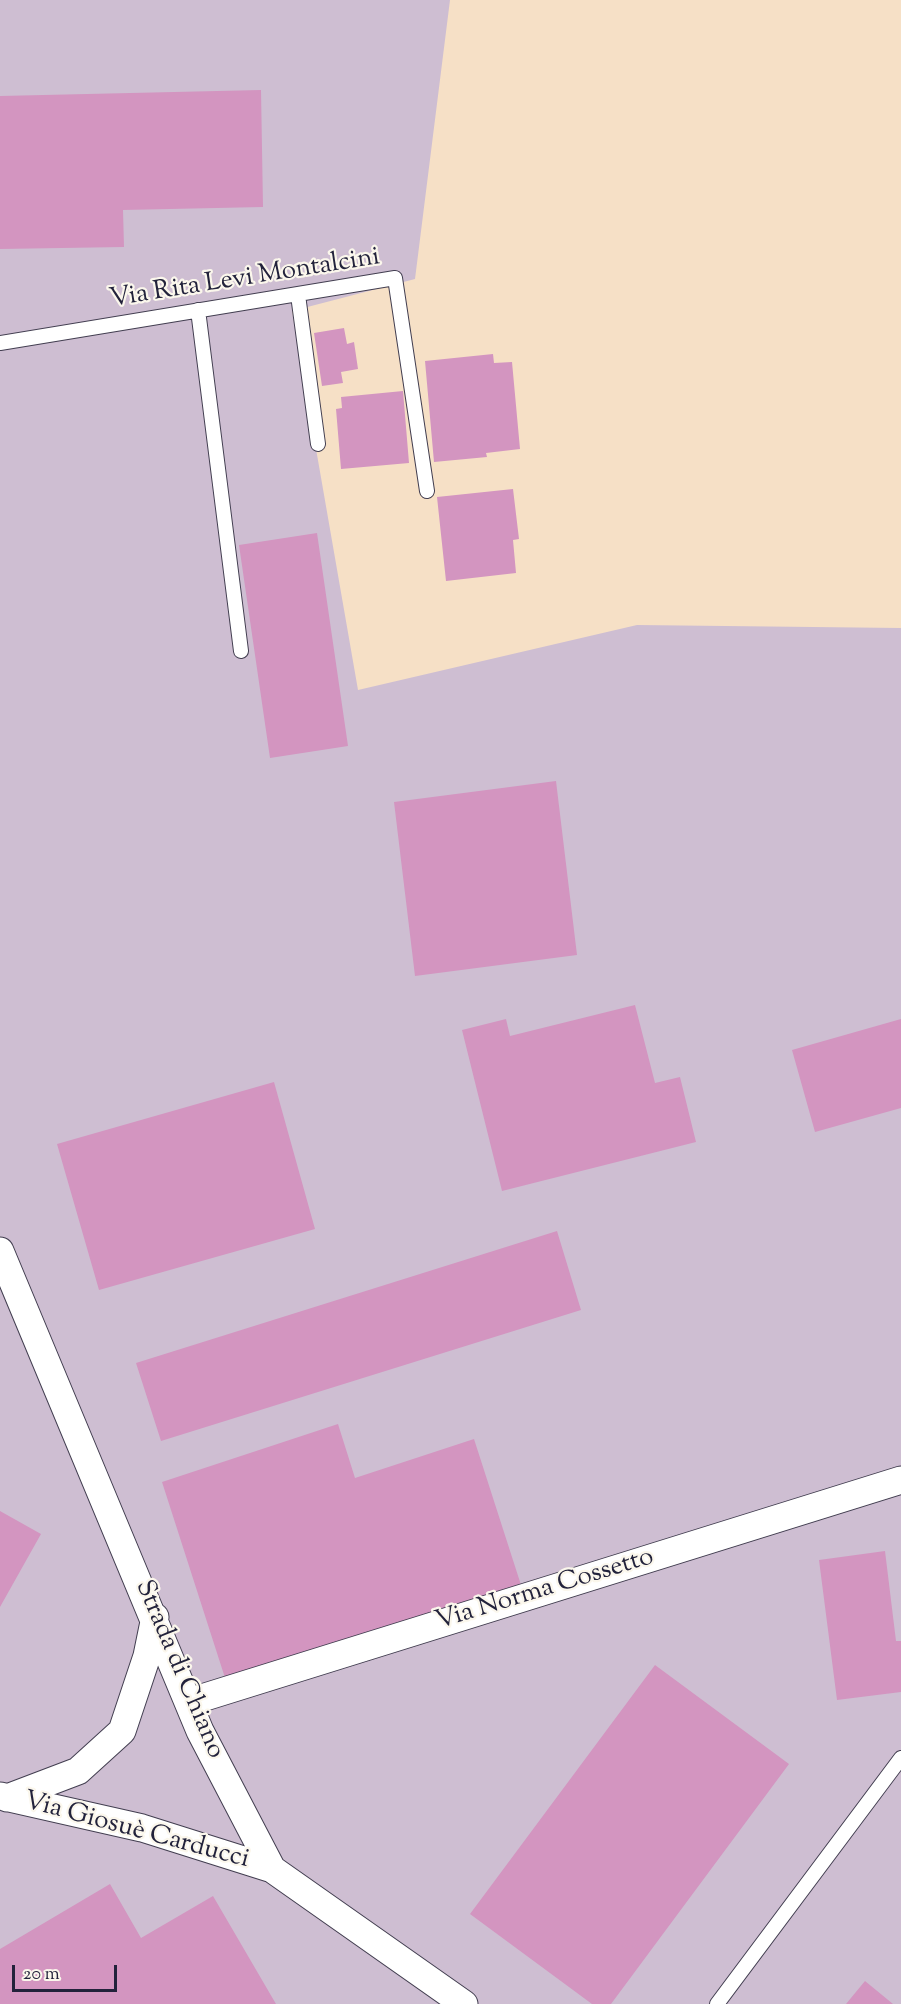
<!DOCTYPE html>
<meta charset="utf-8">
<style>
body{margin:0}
#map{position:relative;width:901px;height:2004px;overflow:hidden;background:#f6e0c6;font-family:"Sorts Mill Goudy",serif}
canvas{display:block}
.scale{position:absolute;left:12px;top:1965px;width:105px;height:27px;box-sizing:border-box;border:3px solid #22223b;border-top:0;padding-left:8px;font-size:18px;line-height:21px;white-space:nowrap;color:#22223b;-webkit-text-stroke:4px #fbf7ec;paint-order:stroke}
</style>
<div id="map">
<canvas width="901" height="2004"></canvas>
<div class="scale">20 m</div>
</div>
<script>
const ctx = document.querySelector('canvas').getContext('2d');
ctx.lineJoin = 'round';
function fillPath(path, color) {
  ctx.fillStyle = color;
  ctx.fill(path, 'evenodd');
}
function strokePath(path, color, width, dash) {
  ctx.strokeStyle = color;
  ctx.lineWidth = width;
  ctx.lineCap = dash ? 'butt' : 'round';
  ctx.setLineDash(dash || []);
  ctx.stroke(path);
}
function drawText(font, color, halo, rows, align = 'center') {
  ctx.font = font + ' "Sorts Mill Goudy",serif';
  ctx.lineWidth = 4.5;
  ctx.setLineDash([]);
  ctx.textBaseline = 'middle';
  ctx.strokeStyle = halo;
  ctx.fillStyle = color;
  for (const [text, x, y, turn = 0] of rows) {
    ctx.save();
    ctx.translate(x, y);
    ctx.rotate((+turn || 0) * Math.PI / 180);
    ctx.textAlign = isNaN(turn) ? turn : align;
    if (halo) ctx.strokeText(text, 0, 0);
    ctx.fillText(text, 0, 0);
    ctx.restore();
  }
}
const industrial = new Path2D(`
 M 0,0 L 450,0 L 415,279 L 292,311 L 358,690 L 637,625 L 901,628 L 901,2004 L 0,2004 Z`);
const building = new Path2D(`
 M 261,90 L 263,207 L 123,210 L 124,247 L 0,249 L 0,96 Z
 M 344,328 L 347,344 L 354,342 L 358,369 L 341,372 L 343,383 L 322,386 L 314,333 Z
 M 493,354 L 494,363 L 512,362 L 520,449 L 486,453 L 487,457 L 434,462 L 425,361 Z
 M 403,391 L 409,463 L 341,469 L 336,409 L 342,408 L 341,397 Z
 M 513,489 L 519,539 L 513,540 L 516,573 L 446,581 L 437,497 Z
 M 317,533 L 348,746 L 270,758 L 239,545 Z
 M 556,781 L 577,955 L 415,976 L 394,802 Z
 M 635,1005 L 655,1083 L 680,1077 L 696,1142 L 502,1191 L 462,1030 L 506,1019 L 510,1036 Z
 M 901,1019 L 901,1108 L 815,1132 L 792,1050 Z
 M 274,1082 L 315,1229 L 99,1290 L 57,1144 Z
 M 557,1231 L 581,1310 L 161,1441 L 136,1363 Z
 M 338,1424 L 355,1478 L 474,1439 L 521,1585 L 226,1681 L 162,1482 Z
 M 0,1511 L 41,1534 L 0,1607 Z
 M 885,1551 L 896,1641 L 901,1641 L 901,1692 L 837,1700 L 819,1560 Z
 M 655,1665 L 789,1764 L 611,2004 L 592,2004 L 470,1914 Z
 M 110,1884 L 141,1938 L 213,1896 L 276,2004 L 0,2004 L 0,1949 Z
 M 865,1981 L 893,2004 L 846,2004 Z`);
const service = new Path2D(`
 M 298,295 L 318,444
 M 198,310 L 241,651
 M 0,343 L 395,278 L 427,491
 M 717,2004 L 901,1758`);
const minor = new Path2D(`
 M 0,1251 L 200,1731 L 272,1869 L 464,2004
 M 189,1702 L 901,1480
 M 0,1796 L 142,1828 L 272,1869
 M 7,1798 L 78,1771 L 122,1731 L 147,1656 L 155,1617`);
const streetNames = [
 ["Via Rita Levi Montalcini",245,280,-9],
 ["Via Norma Cossetto",545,1591,-17],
 ["Strada di Chiano",178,1670,67],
 ["Via Giosuè Carducci",136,1832,15]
];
fillPath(industrial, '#cebed2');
fillPath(building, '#d395c0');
strokePath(service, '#423e50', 16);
strokePath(minor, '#423e50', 29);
strokePath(service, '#fff', 14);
strokePath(minor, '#fff', 27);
drawText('26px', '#22223b', '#fbf7ec', streetNames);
</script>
